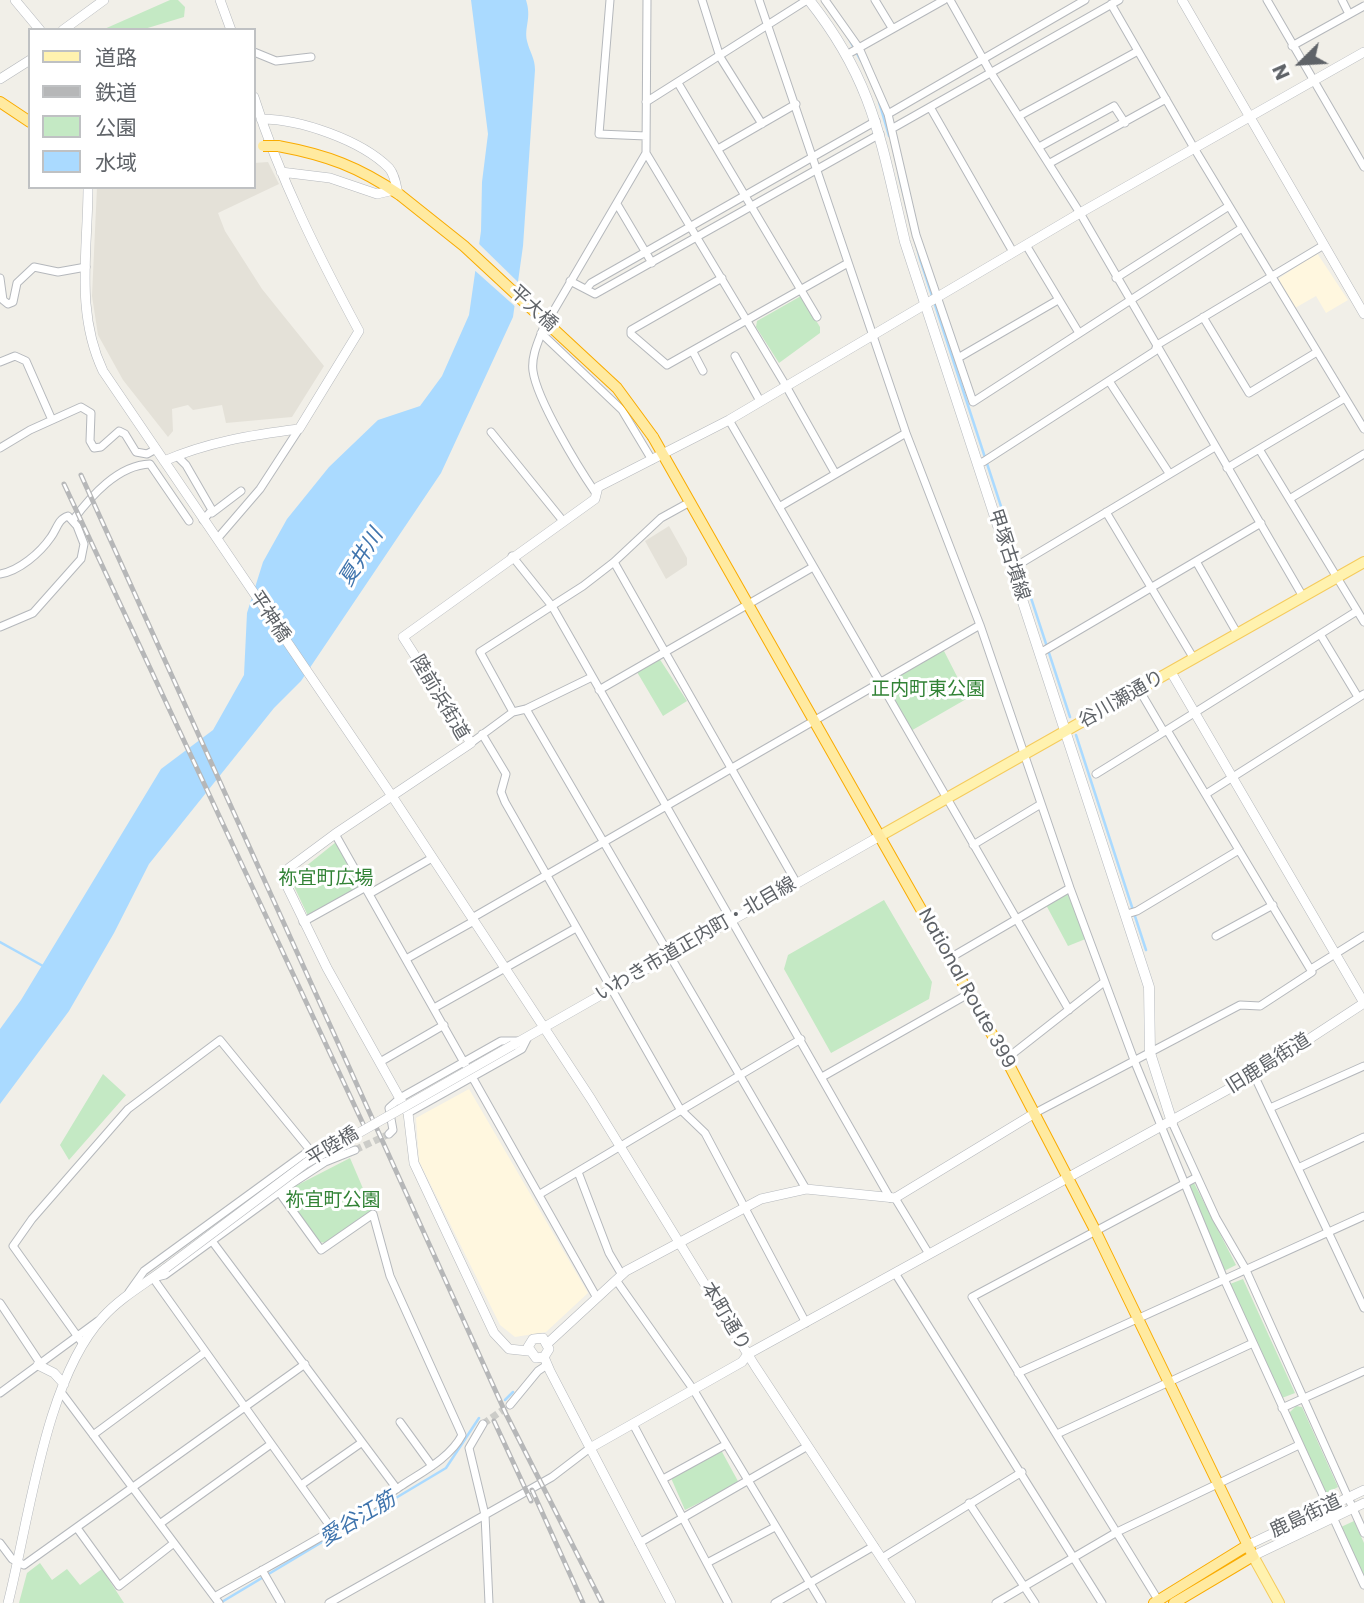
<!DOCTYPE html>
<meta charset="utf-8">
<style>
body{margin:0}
#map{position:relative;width:1364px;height:1603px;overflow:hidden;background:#f1efe8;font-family:Poppins,"Noto Sans JP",sans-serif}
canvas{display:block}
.legend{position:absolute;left:28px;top:28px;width:228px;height:161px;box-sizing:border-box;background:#fff;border:2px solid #bfc1c3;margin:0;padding:9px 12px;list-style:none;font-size:21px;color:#5f6368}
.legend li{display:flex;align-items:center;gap:14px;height:35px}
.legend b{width:35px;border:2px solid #bfc1c3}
.north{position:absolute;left:1266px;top:28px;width:70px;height:70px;-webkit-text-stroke:5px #fff;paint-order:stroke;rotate:246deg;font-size:19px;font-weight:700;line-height:28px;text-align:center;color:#5f6368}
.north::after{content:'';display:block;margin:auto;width:24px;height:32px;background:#5f6368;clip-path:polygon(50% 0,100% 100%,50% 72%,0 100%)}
</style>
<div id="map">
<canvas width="1364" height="1603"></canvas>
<ul class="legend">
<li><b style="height:9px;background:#fff2af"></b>道路</li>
<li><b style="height:9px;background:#b6b7b8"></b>鉄道</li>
<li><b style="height:19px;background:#c4e9c4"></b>公園</li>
<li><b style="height:19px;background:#aadaff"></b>水域</li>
</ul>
<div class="north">N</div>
</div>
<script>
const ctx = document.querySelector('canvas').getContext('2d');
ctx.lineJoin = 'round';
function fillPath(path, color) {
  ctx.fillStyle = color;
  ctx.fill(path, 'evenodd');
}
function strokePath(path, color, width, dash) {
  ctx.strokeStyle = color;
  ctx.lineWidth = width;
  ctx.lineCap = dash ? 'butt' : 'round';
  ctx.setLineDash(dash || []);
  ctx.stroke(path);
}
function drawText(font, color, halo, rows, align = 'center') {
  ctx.font = font + ' Poppins,"Noto Sans JP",sans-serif';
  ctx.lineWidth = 6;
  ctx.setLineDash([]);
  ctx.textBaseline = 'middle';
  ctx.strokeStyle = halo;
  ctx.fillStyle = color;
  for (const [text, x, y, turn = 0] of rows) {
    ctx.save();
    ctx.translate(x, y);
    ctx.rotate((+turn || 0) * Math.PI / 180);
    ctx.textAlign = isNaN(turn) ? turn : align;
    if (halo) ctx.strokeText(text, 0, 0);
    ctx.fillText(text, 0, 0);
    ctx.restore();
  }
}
const commercial = new Path2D(`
 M 1317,253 L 1348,300 L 1326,313 L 1316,296 L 1295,308 L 1278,279 Z
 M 469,1089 L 588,1293 L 546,1332 L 515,1337 L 500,1325 L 419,1161 L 416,1118 Z`);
const education = new Path2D(`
 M 268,162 L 279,184 L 218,213 L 225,231 L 262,289 L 324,366 L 292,417 L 226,423 L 222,405 L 193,410 L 188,405 L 172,409 L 173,431 L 168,437 L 123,380 L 98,335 L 92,296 L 97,187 L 254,187 L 254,163 Z
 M 669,526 L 687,558 L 687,565 L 666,579 L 645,541 Z`);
const green = new Path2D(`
 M 170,0 L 178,0 L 185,7 L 184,17 L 141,30 L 102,30 Z
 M 801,296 L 820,327 L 820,333 L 779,363 L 756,327 L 757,321 Z
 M 943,649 L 968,698 L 909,732 L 881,686 Z
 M 659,658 L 687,701 L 663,716 L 637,672 Z
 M 336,842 L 360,886 L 308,916 L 292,882 L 295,875 Z
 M 1070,889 L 1088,938 L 1068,946 L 1045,903 Z
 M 884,900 L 932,982 L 929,999 L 831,1053 L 784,969 L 788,955 Z
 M 103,1074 L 126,1095 L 69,1160 L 60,1145 Z
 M 350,1158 L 373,1212 L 329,1243 L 317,1242 L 282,1193 Z
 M 1194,1183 L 1236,1265 L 1224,1271 L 1188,1186 Z
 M 1243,1279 L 1295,1393 L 1282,1398 L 1230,1284 Z
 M 1296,1406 L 1302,1407 L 1338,1487 L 1325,1494 L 1289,1413 Z
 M 721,1450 L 739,1483 L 685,1510 L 671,1478 Z
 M 1354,1521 L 1364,1543 L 1364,1577 L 1341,1527 Z
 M 40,1563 L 52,1580 L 67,1569 L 80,1585 L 102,1569 L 124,1603 L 19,1603 L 27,1573 Z`);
const water = new Path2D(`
 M 471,0 L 526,0 C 532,19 524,26 527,41 C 530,53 535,58 535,70 L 523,246 L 513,317 L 441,473 L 301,681 L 274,708 L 149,864 L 114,933 L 69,1011 L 0,1104 L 0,1029 L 21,1000 L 161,769 L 213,730 L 244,675 L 247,613 L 263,562 L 287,519 L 329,467 L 378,420 L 420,406 L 442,376 L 469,315 L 481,231 L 482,182 L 488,134 Z`);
const pier = new Path2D(`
 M 476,241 L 521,285 L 518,309 L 472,268 Z`);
const stream = new Path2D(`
 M 849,39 L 861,61
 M 879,102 L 889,136
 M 899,176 L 920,259 L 1070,717
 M 1076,735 L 1146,950
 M 0,942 L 43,966
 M 505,1400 L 513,1392
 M 220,1603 L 446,1468 L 479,1418`);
const minorTunnel = new Path2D(`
 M 355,1150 L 389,1134
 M 483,1424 L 510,1405`);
const minor = new Path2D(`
 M 610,0 L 599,134 L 646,136
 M 702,0 L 720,57 L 762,124
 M 759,0 L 906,433 L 980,625 L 1070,888 L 1134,1060 L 1224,1279 L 1364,1585
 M 825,0 L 859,48 L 888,114 L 916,235 L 973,402 L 1242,228
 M 875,0 L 892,28
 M 950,0 L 991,73 L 1080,213 L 1302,595
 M 1267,0 L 1364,167
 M 1342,0 L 1349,14
 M 1111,4 L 1194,148 L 1364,429
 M 1292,46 L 1364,6
 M 254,52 L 276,61 L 311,57
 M 848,54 L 944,0
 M 678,83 L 817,317
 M 646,102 L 807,0
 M 930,107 L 1013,252
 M 888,114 L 1085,0
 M 1019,116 L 1138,51
 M 893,128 L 1119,0
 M 1039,147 L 1114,106 L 1125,123
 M 718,149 L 796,104
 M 646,153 L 786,386 L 835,473
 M 1050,163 L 1166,99
 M 617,204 L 652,263
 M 1026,245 L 1079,333
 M 0,278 L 3,300 L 8,304 L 13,302 L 17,283 L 34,267 L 58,272 L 86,267
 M 722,278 L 631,330 L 631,334 L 667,365 L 848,263
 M 1116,278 L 1229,206
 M 570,281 L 595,294 L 880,134
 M 587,288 L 591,283 L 876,121
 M 1203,317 L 1249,393 L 1317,352
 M 541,333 L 622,410 L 652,460
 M 693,352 L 703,371
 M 735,356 L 760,401
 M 958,358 L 1058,300
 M 0,362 L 15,356 L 26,361 L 52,420
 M 1109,381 L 1169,473
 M 729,420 L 1069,1010
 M 491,432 L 563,521
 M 0,448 L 30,430 L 81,407 L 91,413 L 90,441 L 94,448 L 101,447 L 119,431 L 125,434 L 136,452 L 147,454 L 156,449
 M 1259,449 L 1364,622
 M 177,456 L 186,465 L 212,510 L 203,520
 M 977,462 L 983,462 L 1155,351 L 1157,345 L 1324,245
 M 1227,468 L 1345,398
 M 595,492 C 578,467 537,400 533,371 C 531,357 538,342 543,329 L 646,153 L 647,0
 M 1291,498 L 1364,454
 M 779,507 L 906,433
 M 1106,512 L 1194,659
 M 212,513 L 241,491
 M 73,520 C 91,496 118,465 150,464 L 189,521
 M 217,539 L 260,489 L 299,429
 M 512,556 L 552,606 L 890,1198
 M 1197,563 L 1237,633
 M 1013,568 L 1215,447
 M 0,574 C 19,571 40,553 51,537 C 57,529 58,519 68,516 L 77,526 L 84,544 L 81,559 L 33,613 L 0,627
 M 1320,634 L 1358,697
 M 1040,653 L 1261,523
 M 599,690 L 665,652 L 614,562 L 661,518 L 690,502
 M 1144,698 L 1164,732
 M 526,709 L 806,1189
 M 513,712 L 480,652 L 583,586 L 614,562
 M 482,734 L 506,774 L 501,792 L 505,802 L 680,1109 L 705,1133 L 806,1323
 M 471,743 L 513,712 L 526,709 L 592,677
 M 1096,774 L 1167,730
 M 1206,794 L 1364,694
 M 335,834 L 597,1298
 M 973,845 L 1041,804
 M 796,882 L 665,652 L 813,567
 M 369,894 L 432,858
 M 1127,914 L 1137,911 L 1239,850
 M 472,918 L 980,625
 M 303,922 L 366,887
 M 1216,936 L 1273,905
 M 950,958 L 1070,888
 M 406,959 L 474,921
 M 1311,969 L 1364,936
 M 434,1008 L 576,928
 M 1006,1059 L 1104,982
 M 380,1062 L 444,1025
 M 1254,1075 L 1364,1308
 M 822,1077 L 970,993
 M 1270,1108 L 1364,1066
 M 408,1113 L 522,1049 L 528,1037
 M 1035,1113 L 1240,1005 L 1260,1006 L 1312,972 L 1167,730 L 1357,611
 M 1172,1122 L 1216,1218 L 1245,1268 L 1364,1533
 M 389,1134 L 393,1130 L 389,1108 L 400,1098 L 501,1041 L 518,1041
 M 325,1162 L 355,1150
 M 1298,1168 L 1364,1137
 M 578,1172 L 609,1253 L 622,1275
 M 540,1194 L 801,1039
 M 895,1198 L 929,1254
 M 212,1241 L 397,1489
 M 895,1273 L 1102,1603
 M 616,1280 L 693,1389 L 822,1603
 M 129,1292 L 144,1271 L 310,1150 L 325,1162 L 279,1192 L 165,1275 L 153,1278 L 332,1529
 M 0,1303 L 40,1363
 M 83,1344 L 13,1246 L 32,1219 L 128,1109 L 220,1040 L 310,1150
 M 1018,1373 L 1364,1216
 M 61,1392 L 219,1603
 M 0,1393 L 98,1321
 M 510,1405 L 538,1371 L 547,1365
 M 1282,1408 L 1364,1371
 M 400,1422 L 432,1466
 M 483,1424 L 469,1448 L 485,1515 L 489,1603
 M 633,1424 L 728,1603
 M 1057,1434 L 1253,1343
 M 93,1435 L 204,1353
 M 663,1479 L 725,1445
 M 301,1485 L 361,1443
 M 969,1503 L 1035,1603
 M 161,1523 L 271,1444
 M 77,1528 L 119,1586 L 174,1543
 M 0,1543 L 12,1559 L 24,1565 L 305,1364
 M 639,1543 L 806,1447
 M 882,1558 L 1022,1472
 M 707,1563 L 775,1527
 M 262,1570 L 281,1603
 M 216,1596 C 278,1561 343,1527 401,1486 C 422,1472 450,1458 462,1435 L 390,1276 L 373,1214 L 321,1250 L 279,1192
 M 329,1603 L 552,1477 L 590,1448
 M 775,1603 L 874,1546
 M 996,1603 L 1117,1532 L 1299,1445
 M 1160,1603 L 972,1297 L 1197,1177`);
const tertiary = new Path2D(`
 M 15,0 L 40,30
 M 220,0 L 231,30
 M 1182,0 L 1364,314
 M 63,30 L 104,0
 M 0,79 L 30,60
 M 261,119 C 300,119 361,140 389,168 C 395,175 396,185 398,194
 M 281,172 L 330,178 L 377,194 L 394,190
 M 88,187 C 88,250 75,312 103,371 L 392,796 L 591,1099 L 755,1366 L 911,1603
 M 164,461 C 208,442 251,435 299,429 L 359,331 C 318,255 280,179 254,97
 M 513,1045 L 880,836
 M 548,1343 L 626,1271 L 761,1199 L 806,1189 L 895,1198 L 1035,1113
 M 528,1351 L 509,1349 L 494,1333 L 414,1163 L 408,1113 L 327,968 L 284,880 L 289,868 L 335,834 L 471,743 L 403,637 L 595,499 L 598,487 L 729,420 L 1080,213 L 1364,52
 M 544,1357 L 536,1358 L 528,1347 L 533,1339 L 543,1338 L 549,1349 L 544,1357 L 550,1371 L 671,1603
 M 38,1365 L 54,1373 L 64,1384
 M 590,1448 L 742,1362 L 748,1354 L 1254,1075 L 1364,1003 L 1171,672
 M 1248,1545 L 1364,1490
 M 1253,1556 L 1364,1503
 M 8,1603 C 29,1521 45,1379 103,1317 C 121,1297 145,1284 166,1268`);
const secondary = new Path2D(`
 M 809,0 C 875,83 881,144 905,242 L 1149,987 L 1150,1053 L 1172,1122`);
const primary = new Path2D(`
 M 880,836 L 1364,562
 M 1253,1556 L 1279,1603`);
const trunk = new Path2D(`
 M 0,102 L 30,122
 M 278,146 C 327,155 359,167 400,195
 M 653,437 L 1006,1059 L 1095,1230 L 1253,1556 L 1174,1603
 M 1154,1603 L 1248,1545`);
const rail = new Path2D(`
 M 81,475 L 506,1414 L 602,1603
 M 64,484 L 365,1128
 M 494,1421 L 531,1501
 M 532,1490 L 583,1603`);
const tertiaryBridge = new Path2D(`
 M 166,1268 L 306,1163 L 513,1045`);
const trunkBridge = new Path2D(`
 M 263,146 L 278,146
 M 400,195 L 464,246 L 617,388 L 653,437`);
const streetNames = [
 ["平大橋",533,309,43],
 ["甲塚古墳線",1008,555,72],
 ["平神橋",269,617,56],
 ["陸前浜街道",439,698,59],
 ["谷川瀬通り",1122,700,-30],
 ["いわき市道正内町・北目線",696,940,-30],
 ["National Route 399",966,989,61],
 ["旧鹿島街道",1269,1064,-32],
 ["平陸橋",333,1147,-31],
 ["本町通り",725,1317,59],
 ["鹿島街道",1306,1517,-25]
];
const parkNames = [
 ["正内町東公園",928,690],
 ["祢宜町広場",326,879],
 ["祢宜町公園",333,1201]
];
const waterNames = [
 ["夏井川",362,558,-58],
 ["愛谷江筋",358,1520,-31]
];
fillPath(commercial, '#fff7df');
fillPath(education, '#e4e1d8');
fillPath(green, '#c4e9c4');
fillPath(water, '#aadaff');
fillPath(pier, '#f1efe8');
strokePath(stream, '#aadaff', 2.5);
strokePath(minorTunnel, '#ccccc8', 7, [7, 3.5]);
strokePath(minor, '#b5b8bc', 9);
strokePath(tertiary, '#b5b8bc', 10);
strokePath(secondary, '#b6babf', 11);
strokePath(primary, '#f5cb5c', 12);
strokePath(trunk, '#f9ab00', 12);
strokePath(minor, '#fff', 7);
strokePath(tertiary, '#fff', 9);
strokePath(secondary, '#fff', 10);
strokePath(primary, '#fff2af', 10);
strokePath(trunk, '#ffeaa0', 10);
strokePath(rail, '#b6b7b8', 5);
strokePath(rail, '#fff', 2.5, [8]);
strokePath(tertiaryBridge, '#b5b8bc', 10, []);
strokePath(trunkBridge, '#f9ab00', 12, []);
strokePath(tertiaryBridge, '#fff', 9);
strokePath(trunkBridge, '#ffeaa0', 10);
drawText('19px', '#5f6368', '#fff', streetNames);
drawText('19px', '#328336', '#fff', parkNames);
drawText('italic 21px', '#3f74ad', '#fff', waterNames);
</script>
